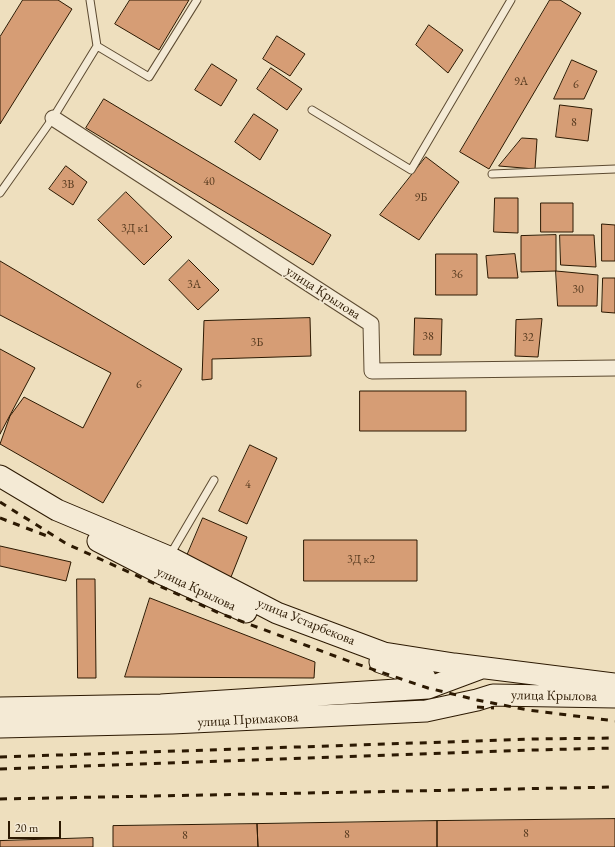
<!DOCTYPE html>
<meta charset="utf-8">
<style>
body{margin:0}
#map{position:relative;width:615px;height:847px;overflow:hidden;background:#eedfbe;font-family:"EB Garamond",serif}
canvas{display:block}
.scale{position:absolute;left:8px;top:821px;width:53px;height:18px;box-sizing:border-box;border:2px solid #2c1902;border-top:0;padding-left:5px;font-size:12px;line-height:14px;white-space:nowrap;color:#2c1902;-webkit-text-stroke:3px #f4ead5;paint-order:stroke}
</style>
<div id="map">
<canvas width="615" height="847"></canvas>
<div class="scale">20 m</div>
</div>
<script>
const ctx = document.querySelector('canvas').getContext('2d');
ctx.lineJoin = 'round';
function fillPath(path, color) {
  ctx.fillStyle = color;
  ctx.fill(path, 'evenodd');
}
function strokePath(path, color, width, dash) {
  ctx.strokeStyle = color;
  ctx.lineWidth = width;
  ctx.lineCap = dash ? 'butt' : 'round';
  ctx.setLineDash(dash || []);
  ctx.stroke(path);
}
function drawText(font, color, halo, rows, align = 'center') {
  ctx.font = font + ' "EB Garamond",serif';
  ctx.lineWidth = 3;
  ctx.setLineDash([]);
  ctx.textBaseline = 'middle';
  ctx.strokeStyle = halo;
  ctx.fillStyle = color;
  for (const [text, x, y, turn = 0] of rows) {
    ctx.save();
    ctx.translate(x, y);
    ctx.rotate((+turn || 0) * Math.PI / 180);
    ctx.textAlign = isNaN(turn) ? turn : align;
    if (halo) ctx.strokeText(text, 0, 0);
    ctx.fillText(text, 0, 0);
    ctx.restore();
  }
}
const building = new Path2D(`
 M 23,0 L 58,0 L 72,9 L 0,124 L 0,37 Z
 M 130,0 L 189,0 L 159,50 L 115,24 Z
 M 550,0 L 560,0 L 581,13 L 489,169 L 460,152 Z
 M 429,25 L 463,50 L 448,73 L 416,45 Z
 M 277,36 L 305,54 L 290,76 L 263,59 Z
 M 572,60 L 597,71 L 584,99 L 554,99 Z
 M 212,64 L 237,80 L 221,106 L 195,90 Z
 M 271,68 L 302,89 L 287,110 L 257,89 Z
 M 104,99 L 331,235 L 313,265 L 86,128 Z
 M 560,105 L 592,109 L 588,141 L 556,137 Z
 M 254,114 L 278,130 L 260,160 L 235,142 Z
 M 522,138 L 537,139 L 535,169 L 499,166 Z
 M 426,157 L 459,182 L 419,240 L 380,215 Z
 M 66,166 L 87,182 L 73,205 L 49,189 Z
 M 126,192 L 172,237 L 144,265 L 98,220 Z
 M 495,198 L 518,198 L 518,233 L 494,232 Z
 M 541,203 L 573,203 L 573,232 L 541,232 Z
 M 602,224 L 615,225 L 615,261 L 602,261 Z
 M 556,235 L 556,271 L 521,272 L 521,236 Z
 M 560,235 L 594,235 L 596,267 L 561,265 Z
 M 436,254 L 477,254 L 477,295 L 436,295 Z
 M 515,254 L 518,278 L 488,278 L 486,256 Z
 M 189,260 L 219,290 L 198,310 L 169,280 Z
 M 0,261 L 182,369 L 103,503 L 0,444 L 10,416 L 24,397 L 83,428 L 111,373 L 0,315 Z
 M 556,271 L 598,275 L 597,306 L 558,306 Z
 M 603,278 L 615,278 L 615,313 L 602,312 Z
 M 310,318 L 311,356 L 212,359 L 212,379 L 202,380 L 204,321 Z
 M 415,318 L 442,319 L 441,355 L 414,355 Z
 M 542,319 L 538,357 L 515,356 L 516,320 Z
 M 0,349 L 35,368 L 0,434 Z
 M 360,391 L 466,391 L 466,431 L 360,431 Z
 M 250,445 L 277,458 L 247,524 L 219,511 Z
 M 203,518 L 247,537 L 231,577 L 186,558 Z
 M 304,540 L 417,540 L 417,581 L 304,581 Z
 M 0,546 L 71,562 L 66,581 L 0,566 Z
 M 77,579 L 95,579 L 96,678 L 78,678 Z
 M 150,598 L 315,662 L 314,678 L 125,677 Z
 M 615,819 L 615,847 L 437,847 L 437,821 Z
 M 437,821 L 437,847 L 258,847 L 257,824 Z
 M 257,824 L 258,847 L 113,847 L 113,826 Z
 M 93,838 L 93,847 L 0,847 L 0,841 Z`);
const service = new Path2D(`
 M 90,0 L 97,46
 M 312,110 L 411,170 L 511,0
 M 492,174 L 615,169
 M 0,193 L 53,118 L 97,46 L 149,77 L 197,0
 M 170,555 L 214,480`);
const minor = new Path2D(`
 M 53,118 L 371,324 L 372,371 L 615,368`);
const secondary = new Path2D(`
 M 0,476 L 57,510 L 169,557 L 277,613 L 384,653 L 454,664 L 615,684
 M 98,541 L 162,574 L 246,612
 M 380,662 L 425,678 L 428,688
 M 0,708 L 161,705 L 428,688 L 479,669
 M 0,727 L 172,723 L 426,711 L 477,700 L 493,695 L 615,697`);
const rail = new Path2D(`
 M 0,502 L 67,544 L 219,613 L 351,662 L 428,688 L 477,700 L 528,710 L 615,721
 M 0,518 L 47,536
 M 477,707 L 494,708
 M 0,757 L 535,739 L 615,738
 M 0,769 L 534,750 L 615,748
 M 0,799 L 615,787`);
const numberNames = [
 ["9А",521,82],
 ["6",576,85],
 ["8",574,123],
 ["40",209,182],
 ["3В",68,185],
 ["9Б",421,198],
 ["3Д к1",135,229],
 ["36",457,275],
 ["3А",194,285],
 ["30",578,290],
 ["38",428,337],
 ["32",528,338],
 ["3Б",257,343],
 ["6",139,385],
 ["4",248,485],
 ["3Д к2",361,560],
 ["8",526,834],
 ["8",347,835],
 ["8",185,836]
];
const streetNames = [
 ["улица Крылова",323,293,33],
 ["улица Крылова",196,589,25],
 ["улица Устарбекова",306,622,22],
 ["улица Крылова",554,696,1],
 ["улица Примакова",248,720,-3]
];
fillPath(building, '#d69d75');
strokePath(building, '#2c1902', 1);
strokePath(service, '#5c4a31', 9);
strokePath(minor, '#5c4a31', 17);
strokePath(secondary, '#2c1902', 23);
strokePath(service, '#f4ead5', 7);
strokePath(minor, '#f4ead5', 15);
strokePath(secondary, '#f4ead5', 21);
strokePath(rail, '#2c1902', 3, [7, 7]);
drawText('12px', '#563a1f', null, numberNames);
drawText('14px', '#2c1902', '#f4ead5', streetNames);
</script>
